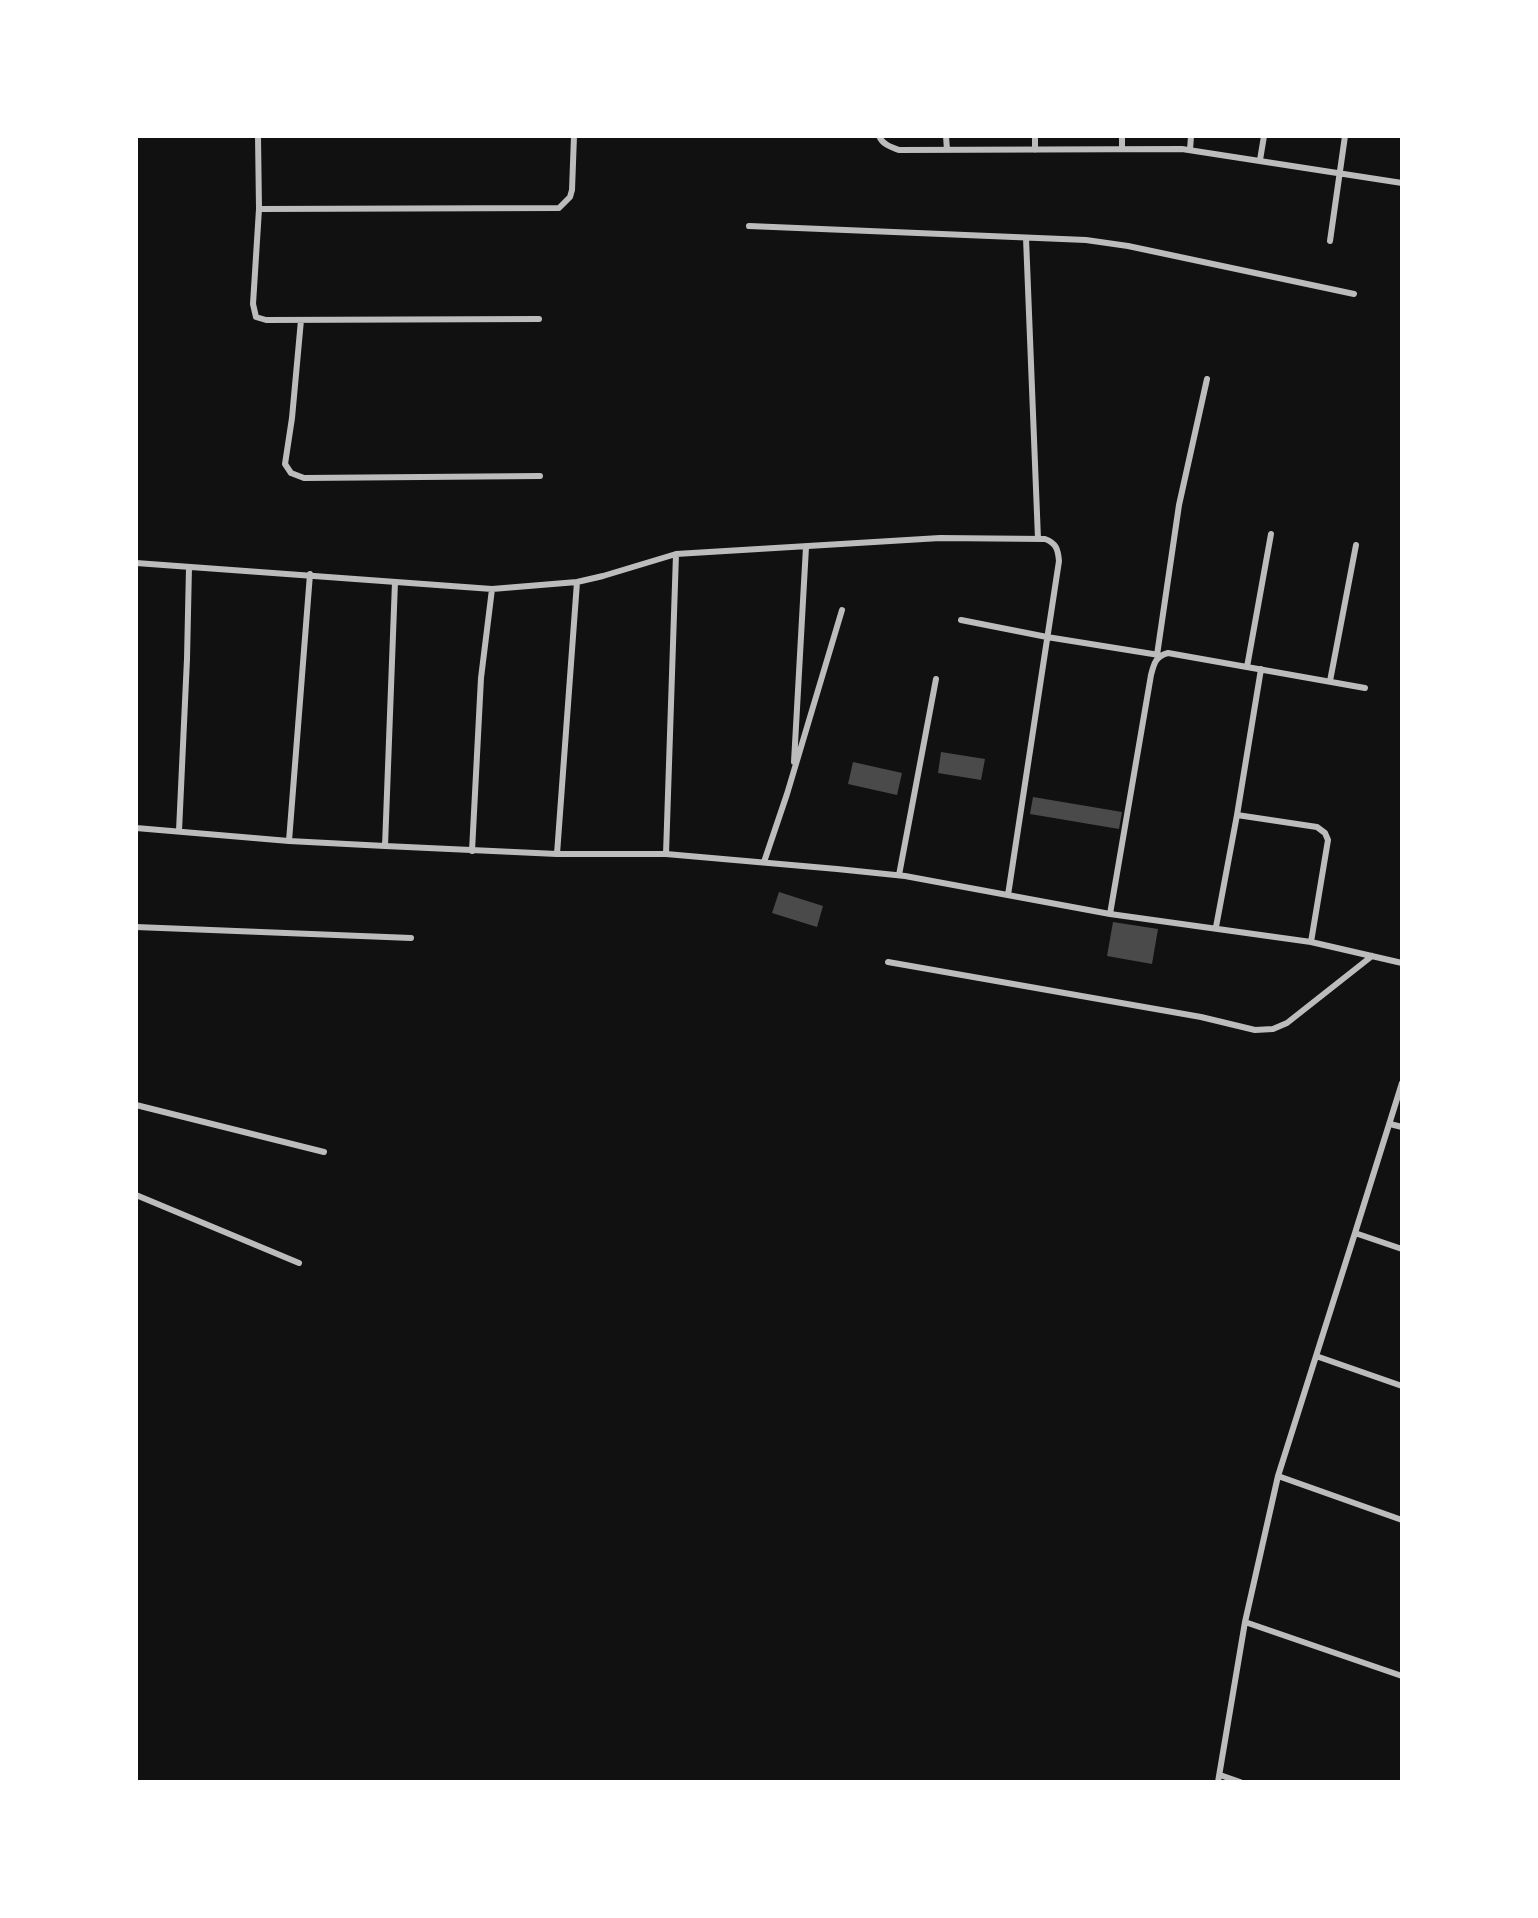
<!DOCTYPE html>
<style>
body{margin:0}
#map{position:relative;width:1538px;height:1918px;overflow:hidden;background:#111;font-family:Signika,sans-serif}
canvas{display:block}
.frame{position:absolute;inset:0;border:138px solid #fff;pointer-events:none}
</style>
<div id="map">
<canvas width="1538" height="1918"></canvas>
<div class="frame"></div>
</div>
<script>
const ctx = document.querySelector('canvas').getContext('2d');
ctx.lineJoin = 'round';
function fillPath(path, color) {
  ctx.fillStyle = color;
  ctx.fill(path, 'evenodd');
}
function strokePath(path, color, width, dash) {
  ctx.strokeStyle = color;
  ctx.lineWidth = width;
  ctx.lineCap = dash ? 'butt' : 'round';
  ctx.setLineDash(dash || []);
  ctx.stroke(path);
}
const building = new Path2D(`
 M 941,752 L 985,759 L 981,780 L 938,773 Z
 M 853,762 L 902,773 L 897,795 L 848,784 Z
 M 1033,797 L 1122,812 L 1119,829 L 1030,814 Z
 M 779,892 L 823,906 L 817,927 L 772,913 Z
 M 1113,922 L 1158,929 L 1152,964 L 1107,956 Z`);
const minor = new Path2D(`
 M 258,136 L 259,209 L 253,304 L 256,317 L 266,320 L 539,319
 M 879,136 C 883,145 891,147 899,150 L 1182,149 L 1402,183
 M 946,136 L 947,150
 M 1122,136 L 1122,148
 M 1035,150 L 1035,136
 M 1190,150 L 1191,136
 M 1260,160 L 1264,136
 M 259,209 L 559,208 L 570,197 L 572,190 L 574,136
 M 749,226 L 1086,240 L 1128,246 L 1354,294
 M 1026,238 L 1038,539
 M 1330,241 L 1345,136
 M 301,320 L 292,418 L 285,464 L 291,473 L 304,478 L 540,476
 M 136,563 L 492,589 L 577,582 L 603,576 L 676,554 L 940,538 L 1045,539 C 1056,543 1058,549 1059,561 L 1008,895
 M 961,620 L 1047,637 L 1159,655
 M 1157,655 L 1179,505 L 1207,379
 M 1247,667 L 1271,534
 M 1330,681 L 1356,545
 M 794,762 L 806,547
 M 1237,815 L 1317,827 L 1325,833 L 1328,840 L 1311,942
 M 136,828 L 289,841 L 385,846 L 557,854 L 666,854 L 837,869 L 905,876 L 1110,914 L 1311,942 L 1402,963
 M 179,831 L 187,659 L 189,567
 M 289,841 L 310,574
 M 385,846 L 395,582
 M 472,851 L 481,678 L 492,589
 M 557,854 L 577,582
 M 666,854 L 676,554
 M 764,862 L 787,794 L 842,610
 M 899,875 L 936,679
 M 1110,914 L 1151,675 C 1154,663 1156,656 1168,653 L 1365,688
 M 136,927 L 411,938
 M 1216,927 L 1237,815 L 1261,669
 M 888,962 L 1201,1017 L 1255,1030 L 1273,1029 L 1287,1023 L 1372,956
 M 136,1105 L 324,1152
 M 1390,1124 L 1402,1127
 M 136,1195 L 299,1263
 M 1355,1233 L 1402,1083
 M 1316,1356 L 1402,1386
 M 1278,1476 L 1402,1520
 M 1245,1622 L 1402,1676
 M 1220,1775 L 1240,1782
 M 1218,1782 L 1245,1622 L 1278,1476 L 1355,1233 L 1402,1249`);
fillPath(building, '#4a4a4a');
strokePath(minor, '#bcbcbc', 6);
</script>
